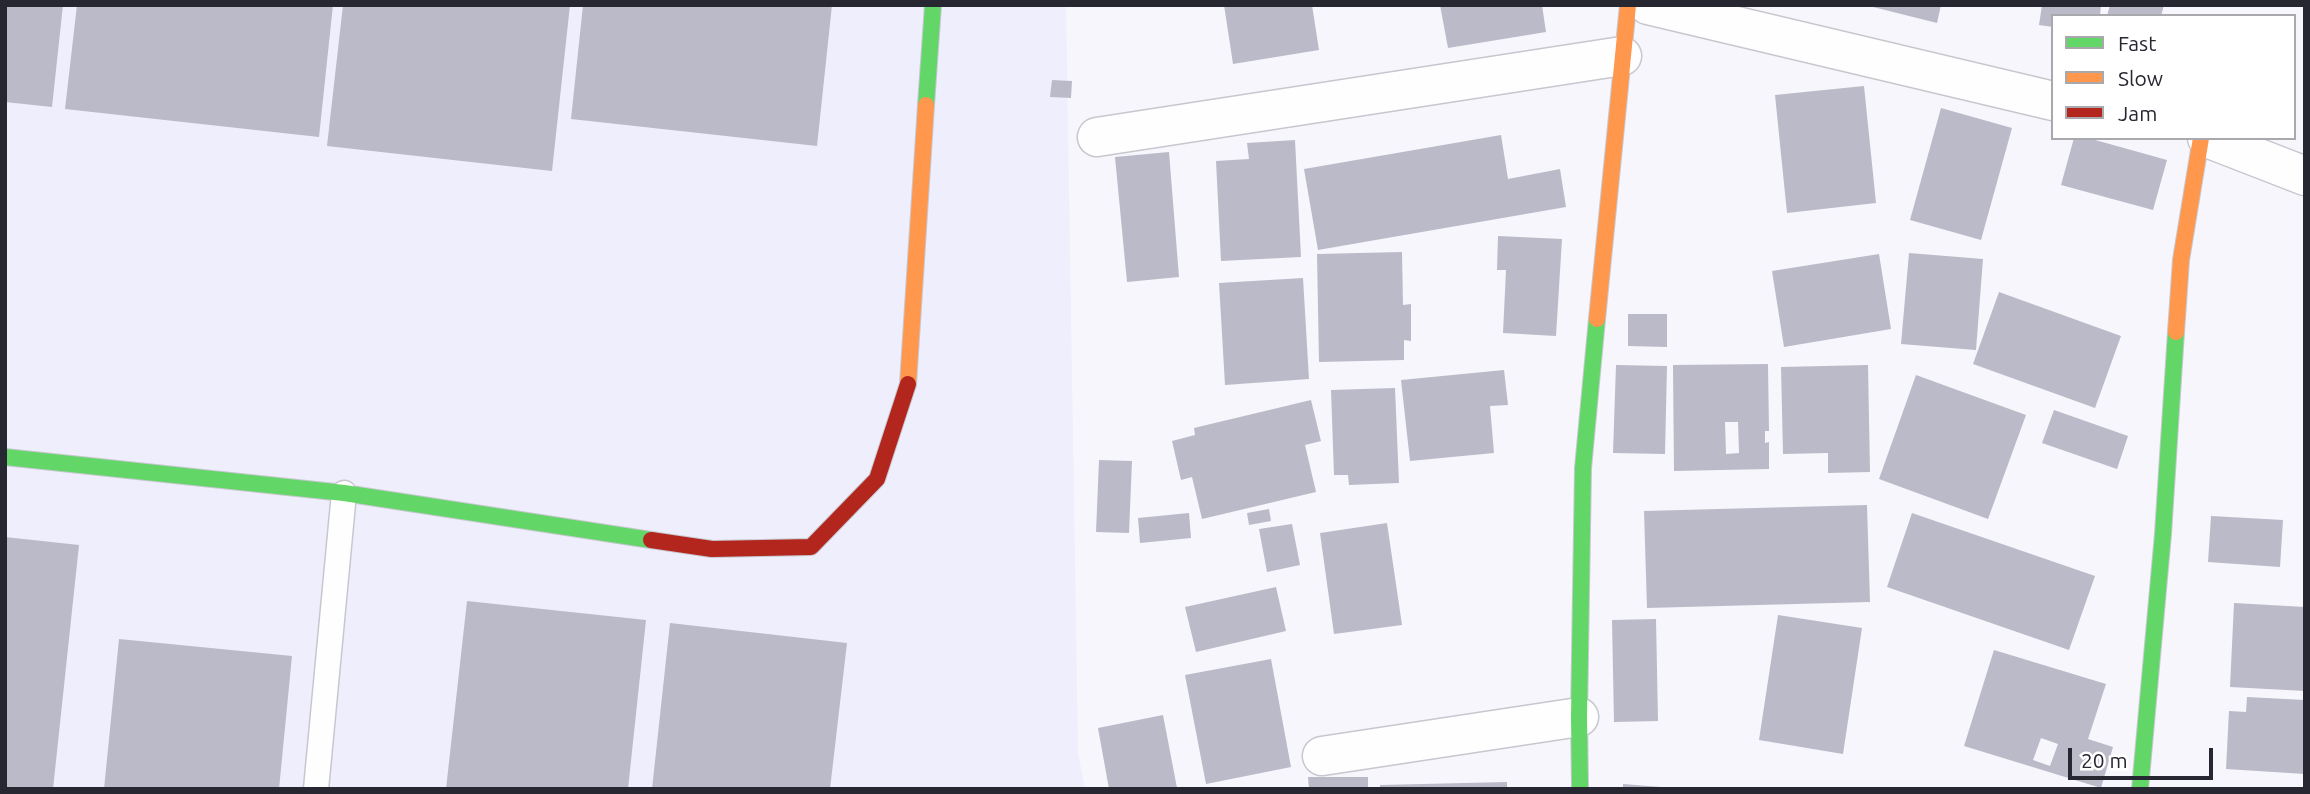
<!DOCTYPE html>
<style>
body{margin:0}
#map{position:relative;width:2310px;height:794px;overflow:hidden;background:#f6f6fc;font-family:Ubuntu,sans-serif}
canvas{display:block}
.frame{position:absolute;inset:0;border:7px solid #272732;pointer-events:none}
.legend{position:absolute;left:2051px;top:14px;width:245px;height:126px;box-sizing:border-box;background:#fff;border:2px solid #a9a9ad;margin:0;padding:9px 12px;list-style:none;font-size:21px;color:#272732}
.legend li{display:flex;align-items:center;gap:14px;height:35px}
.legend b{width:35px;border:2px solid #a9a9ad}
.scale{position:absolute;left:2068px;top:748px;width:145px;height:32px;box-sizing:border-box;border:4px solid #272732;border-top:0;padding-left:9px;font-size:21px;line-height:24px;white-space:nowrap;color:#272732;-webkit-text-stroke:5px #fff;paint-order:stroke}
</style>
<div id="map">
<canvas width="2310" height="794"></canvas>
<div class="frame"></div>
<ul class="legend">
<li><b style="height:9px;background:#63d668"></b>Fast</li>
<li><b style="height:9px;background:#ff974d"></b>Slow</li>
<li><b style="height:9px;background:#b3261e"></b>Jam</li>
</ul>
<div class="scale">20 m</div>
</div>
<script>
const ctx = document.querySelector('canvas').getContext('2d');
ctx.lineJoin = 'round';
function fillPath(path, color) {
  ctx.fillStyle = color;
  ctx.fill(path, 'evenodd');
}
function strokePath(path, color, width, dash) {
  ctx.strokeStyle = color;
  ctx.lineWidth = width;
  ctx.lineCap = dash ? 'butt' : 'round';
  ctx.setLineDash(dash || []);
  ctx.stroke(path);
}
const built = new Path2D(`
 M 5,5 L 1066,5 L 1078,753 L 1085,789 L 5,789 Z`);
const building = new Path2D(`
 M 5,5 L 63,5 L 52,107 L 5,102 Z
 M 77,5 L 333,5 L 319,137 L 65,109 Z
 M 343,5 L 570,5 L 552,171 L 327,146 Z
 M 583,5 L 832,5 L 817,146 L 571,119 Z
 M 1224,5 L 1312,5 L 1319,50 L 1233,64 Z
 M 1440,5 L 1542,5 L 1546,32 L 1448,48 Z
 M 1865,5 L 1941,5 L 1937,23 Z
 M 2042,5 L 2101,5 L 2100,16 L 2053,16 L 2053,27 L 2039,25 Z
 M 2110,5 L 2164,5 L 2161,16 L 2107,16 Z
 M 1052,80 L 1072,81 L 1071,98 L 1050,97 Z
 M 1864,86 L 1876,203 L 1787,213 L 1775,95 Z
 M 1941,108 L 2012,128 L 1981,240 L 1910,220 Z
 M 1501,135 L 1508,179 L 1560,169 L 1566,207 L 1318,250 L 1304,169 Z
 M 2074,138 L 2088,138 L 2167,160 L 2153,210 L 2061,185 Z
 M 1295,140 L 1301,257 L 1221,261 L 1216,161 L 1249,159 L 1247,143 Z
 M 1169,152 L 1179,277 L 1127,282 L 1115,157 Z
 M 1498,236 L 1562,239 L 1556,336 L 1503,333 L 1506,270 L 1497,270 Z
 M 1402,252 L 1403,305 L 1411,304 L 1411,341 L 1404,340 L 1404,360 L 1319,362 L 1317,254 Z
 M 1909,253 L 1983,259 L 1976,350 L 1901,344 Z
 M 1879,254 L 1891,329 L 1784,347 L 1772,271 Z
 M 1303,278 L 1309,379 L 1225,385 L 1219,283 Z
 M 1999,292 L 2121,336 L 2095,408 L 1973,364 Z
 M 1628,314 L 1667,314 L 1667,347 L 1628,346 Z
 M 1768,364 L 1769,431 L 1765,431 L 1765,443 L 1769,442 L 1769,469 L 1674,471 L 1673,365 ZM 1725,422 L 1738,422 L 1739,453 L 1726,454 Z
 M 1616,365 L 1667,366 L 1665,454 L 1613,453 Z
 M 1868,365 L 1870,472 L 1828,473 L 1828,453 L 1783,454 L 1781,367 Z
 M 1504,370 L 1508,405 L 1490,406 L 1494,453 L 1410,461 L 1401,380 Z
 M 1916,375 L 2026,415 L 1988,519 L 1879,479 Z
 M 1395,388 L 1399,483 L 1349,485 L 1348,475 L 1334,475 L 1331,390 Z
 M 1311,400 L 1321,441 L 1305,445 L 1316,492 L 1202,519 L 1192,477 L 1181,480 L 1172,441 L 1195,435 L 1194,428 Z
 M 2054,410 L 2128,436 L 2117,469 L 2042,443 Z
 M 1099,460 L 1132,461 L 1129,533 L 1096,532 Z
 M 1867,505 L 1870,602 L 1647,608 L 1644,511 Z
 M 1269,509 L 1271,521 L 1249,525 L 1247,513 Z
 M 1189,513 L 1191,538 L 1140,543 L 1138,518 Z
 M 1912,513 L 2095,576 L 2069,650 L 1887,587 Z
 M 2211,516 L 2283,520 L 2280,567 L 2208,562 Z
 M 1387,523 L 1402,625 L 1334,634 L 1320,533 Z
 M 1292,524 L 1300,565 L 1267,572 L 1259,529 Z
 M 5,537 L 79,545 L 53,789 L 5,789 Z
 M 1276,587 L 1286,631 L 1196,652 L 1185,607 Z
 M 467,601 L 646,620 L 628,789 L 446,789 Z
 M 2234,603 L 2305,607 L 2305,691 L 2230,687 Z
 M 1778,615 L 1862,628 L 1843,754 L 1759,740 Z
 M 1656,619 L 1658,721 L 1614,722 L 1612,620 Z
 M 670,623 L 847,643 L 830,789 L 652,789 Z
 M 119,639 L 292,656 L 279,789 L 104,789 Z
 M 1994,650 L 2106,684 L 2088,739 L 2113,747 L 2101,788 L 1964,746 ZM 2041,738 L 2058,744 L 2050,766 L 2033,760 Z
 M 1271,659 L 1291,767 L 1206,784 L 1185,675 Z
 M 2247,697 L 2305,700 L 2305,774 L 2226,769 L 2229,711 L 2246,712 Z
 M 1163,715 L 1177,788 L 1109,789 L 1098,728 Z
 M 1308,777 L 1368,777 L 1368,789 L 1309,789 Z
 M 1507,782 L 1507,789 L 1380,789 L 1380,785 Z
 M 1623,784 L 1661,787 L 1661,789 L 1623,789 Z`);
const lane = new Path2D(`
 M 316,789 L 344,493`);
const street = new Path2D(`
 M 1648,5 L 2053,101
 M 1097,137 L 1622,56
 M 2207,138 L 2305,176
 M 1322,756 L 1579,717`);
const fast = new Path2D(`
 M 926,105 L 933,5
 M 5,457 L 344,493 L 651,540
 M 1580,789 L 1579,717 L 1583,468 L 1597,319
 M 2140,789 L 2163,534 L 2176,332`);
const slow = new Path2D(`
 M 1597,319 L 1628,5
 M 2176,332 L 2181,260 L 2201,138
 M 908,384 L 926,105`);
const jam = new Path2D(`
 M 651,540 L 712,549 L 811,547 L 877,479 L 908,384`);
fillPath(built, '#eeeefd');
fillPath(building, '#bbbac8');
strokePath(lane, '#c7c7cf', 27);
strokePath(street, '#c7c7cf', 41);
strokePath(fast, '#c7c7cf', 18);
strokePath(slow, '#c7c7cf', 18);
strokePath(jam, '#c7c7cf', 18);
strokePath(lane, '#fefeff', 24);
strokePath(street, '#fefeff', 38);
strokePath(fast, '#63d668', 16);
strokePath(slow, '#ff974d', 16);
strokePath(jam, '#b3261e', 16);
</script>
